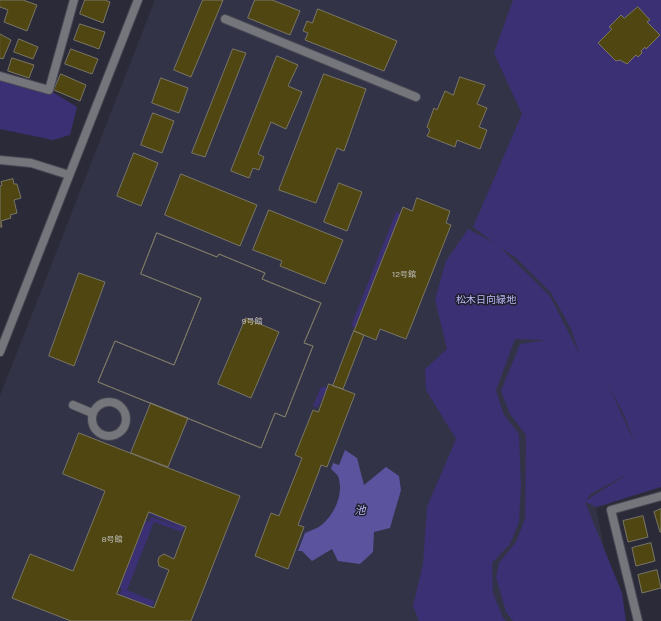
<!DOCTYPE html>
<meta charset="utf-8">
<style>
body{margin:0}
canvas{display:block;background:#2a2a38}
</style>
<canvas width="661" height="621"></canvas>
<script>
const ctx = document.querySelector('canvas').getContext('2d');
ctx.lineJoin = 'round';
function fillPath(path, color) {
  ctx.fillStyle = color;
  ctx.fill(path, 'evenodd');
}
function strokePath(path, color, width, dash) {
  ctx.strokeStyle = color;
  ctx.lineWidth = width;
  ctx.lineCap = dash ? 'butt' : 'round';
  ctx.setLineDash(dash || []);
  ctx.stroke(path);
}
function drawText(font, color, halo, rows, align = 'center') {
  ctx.font = font + ' "Public Sans","Noto Sans JP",sans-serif';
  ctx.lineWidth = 3;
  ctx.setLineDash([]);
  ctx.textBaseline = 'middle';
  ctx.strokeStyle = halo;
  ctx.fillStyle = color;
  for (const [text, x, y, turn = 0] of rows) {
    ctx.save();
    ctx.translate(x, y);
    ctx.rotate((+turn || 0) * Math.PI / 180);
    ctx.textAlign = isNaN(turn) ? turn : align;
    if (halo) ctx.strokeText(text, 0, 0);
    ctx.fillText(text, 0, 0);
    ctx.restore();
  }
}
const built = new Path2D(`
 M 155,0 L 661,0 L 661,487 L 596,508 L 619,621 L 0,621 L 0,396 Z`);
const green = new Path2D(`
 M 513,0 L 661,0 L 661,487 L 596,507 L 585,502 L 622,593 L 626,621 L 513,621 L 506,612 L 496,577 L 499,563 L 516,542 L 525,519 L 526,435 L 510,414 L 501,391 L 520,344 L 546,340 L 515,339 L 496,390 L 504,415 L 519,434 L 521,486 L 519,522 L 510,544 L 492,563 L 493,593 L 503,618 L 506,621 L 419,621 L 413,606 L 423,564 L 427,507 L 456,439 L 426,390 L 425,369 L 447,349 L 435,300 L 446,261 L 468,229 L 494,243 L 473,227 L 522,114 L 494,53 ZM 501,248 L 515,257 L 551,293 L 571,329 L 580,355 L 550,296 ZM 608,384 L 625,417 L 635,444 ZM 629,473 L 587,500 L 586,500 L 591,494 Z
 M 0,76 L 49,90 L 77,107 L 70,135 L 53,140 L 0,129 Z
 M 396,212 L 406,216 L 359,329 L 351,326 Z
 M 321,387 L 328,387 L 317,408 L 313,406 Z
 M 151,508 L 186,524 L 182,532 L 154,522 L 127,590 L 154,601 L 151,610 L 119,596 L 122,589 L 115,586 L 142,519 L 149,522 L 151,517 L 179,527 L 149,514 Z`);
const water = new Path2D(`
 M 345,450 L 357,458 L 364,485 L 386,467 L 399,476 L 401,490 L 390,528 L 374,532 L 373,552 L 360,564 L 338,561 L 332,549 L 312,561 L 302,551 L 298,551 L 305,533 C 309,531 313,530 317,528 C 333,519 345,494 338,476 C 336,473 333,471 331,469 L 333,463 L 339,465 Z`);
const building = new Path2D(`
 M 0,0 L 23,0 L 37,5 L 27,31 L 4,22 L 8,10 L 0,7 Z
 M 85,0 L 105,0 L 110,2 L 103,23 L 80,14 Z
 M 203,0 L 223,0 L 191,77 L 174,70 Z
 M 255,0 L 272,0 L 300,11 L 290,35 L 248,18 Z
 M 638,7 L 650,20 L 647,22 L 660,35 L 646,49 L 645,47 L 641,51 L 642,53 L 638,57 L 636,55 L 627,64 L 620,60 L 616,61 L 598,43 L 612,29 L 609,27 L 621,15 L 624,18 Z
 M 318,9 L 397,41 L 384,71 L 305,40 L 308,33 L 303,31 L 307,21 L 312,23 Z
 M 80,24 L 105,32 L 99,49 L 74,40 Z
 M 0,34 L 11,40 L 3,59 L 0,58 Z
 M 19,39 L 38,47 L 33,59 L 14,52 Z
 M 71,49 L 98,59 L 92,74 L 65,64 Z
 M 233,49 L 246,53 L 205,157 L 192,153 Z
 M 277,56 L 298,65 L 288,86 L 302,92 L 286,129 L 271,122 L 258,154 L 264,157 L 259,170 L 253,168 L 249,178 L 231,171 Z
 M 12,58 L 34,65 L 29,78 L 8,71 Z
 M 61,74 L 86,85 L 80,101 L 54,90 Z
 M 324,74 L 366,89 L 344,151 L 337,148 L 316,203 L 279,190 Z
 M 460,77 L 485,85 L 477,104 L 487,108 L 479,127 L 487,130 L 480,149 L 457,140 L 455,147 L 427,136 L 430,130 L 427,127 L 434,108 L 437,110 L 445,91 L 453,95 Z
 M 161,78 L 188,88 L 179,113 L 152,103 Z
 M 153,113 L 174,121 L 162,153 L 141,145 Z
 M 134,153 L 158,163 L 141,206 L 117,196 Z
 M 181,174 L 257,205 L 240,246 L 165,215 Z
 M 13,179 L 14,184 L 17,184 L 21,198 L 14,200 L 17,213 L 10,215 L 11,218 L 1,221 L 2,227 L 0,227 L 0,186 L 2,185 L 1,182 Z
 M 339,183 L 362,192 L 347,231 L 324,222 Z
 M 417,198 L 450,211 L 446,223 L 451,225 L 406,339 L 380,329 L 376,340 L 354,331 L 403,207 L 412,211 Z
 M 269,210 L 343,240 L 325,284 L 280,266 L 282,261 L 253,250 Z
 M 157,233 L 217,257 L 219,254 L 265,273 L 262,279 L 321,303 L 304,343 L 313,346 L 285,417 L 275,413 L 261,448 L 98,382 L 115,341 L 174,365 L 201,298 L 141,274 ZM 246,318 L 279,332 L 251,398 L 218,384 Z
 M 157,233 L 217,257 L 219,254 L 265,273 L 262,279 L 321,303 L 304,343 L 313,346 L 285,417 L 275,413 L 261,448 L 98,382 L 115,341 L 174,365 L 201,298 L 141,274 Z
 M 79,273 L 105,282 L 74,366 L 49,356 Z
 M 354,331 L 364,335 L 343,389 L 333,386 Z
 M 329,384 L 355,394 L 327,467 L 321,465 L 319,471 L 298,525 L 304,527 L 288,569 L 255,556 L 271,513 L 279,516 L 302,458 L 295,455 L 313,410 L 318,412 Z
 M 151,403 L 188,418 L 168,467 L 131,453 Z
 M 79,433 L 240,496 L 191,621 L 71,621 L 12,598 L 30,554 L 73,571 L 105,491 L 63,474 ZM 149,512 L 186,527 L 174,559 L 164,554 L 159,557 L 158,561 L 159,566 L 169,570 L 154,608 L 117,594 Z
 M 661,509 L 661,532 L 660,532 L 654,512 Z
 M 643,516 L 648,537 L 628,542 L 623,521 Z
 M 651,543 L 655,561 L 636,566 L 632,548 Z
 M 657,570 L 661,588 L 642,593 L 638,575 Z`);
const service = new Path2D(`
 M 225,19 L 416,97
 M 0,160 L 31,163 L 69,175
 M92 419a17 17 0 1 1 34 0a17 17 0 1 1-34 0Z
 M 73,405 L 92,413`);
const minor = new Path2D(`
 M 0,76 L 49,90 L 74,0
 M 638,621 L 611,510 L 661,496`);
const tertiary = new Path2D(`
 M 0,352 L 138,0`);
const numberNames = [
 ["12号館",404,275],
 ["9号館",252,322],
 ["8号館",112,540]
];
const parkNames = [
 ["松木日向緑地",486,300]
];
const waterNames = [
 ["池",360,511]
];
fillPath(built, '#333347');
fillPath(green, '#3a3073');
fillPath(water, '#5b539e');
fillPath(building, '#4f4612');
strokePath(building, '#797665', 1);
strokePath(service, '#484855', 10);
strokePath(minor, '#484855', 10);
strokePath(tertiary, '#484855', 10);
strokePath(service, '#75757c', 8);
strokePath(minor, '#75757c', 8);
strokePath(tertiary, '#75757c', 8);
drawText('8px', '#bebcb6', null, numberNames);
drawText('10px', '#bdbafa', '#20202e', parkNames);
drawText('italic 11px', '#bdbaf9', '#20202e', waterNames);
</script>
